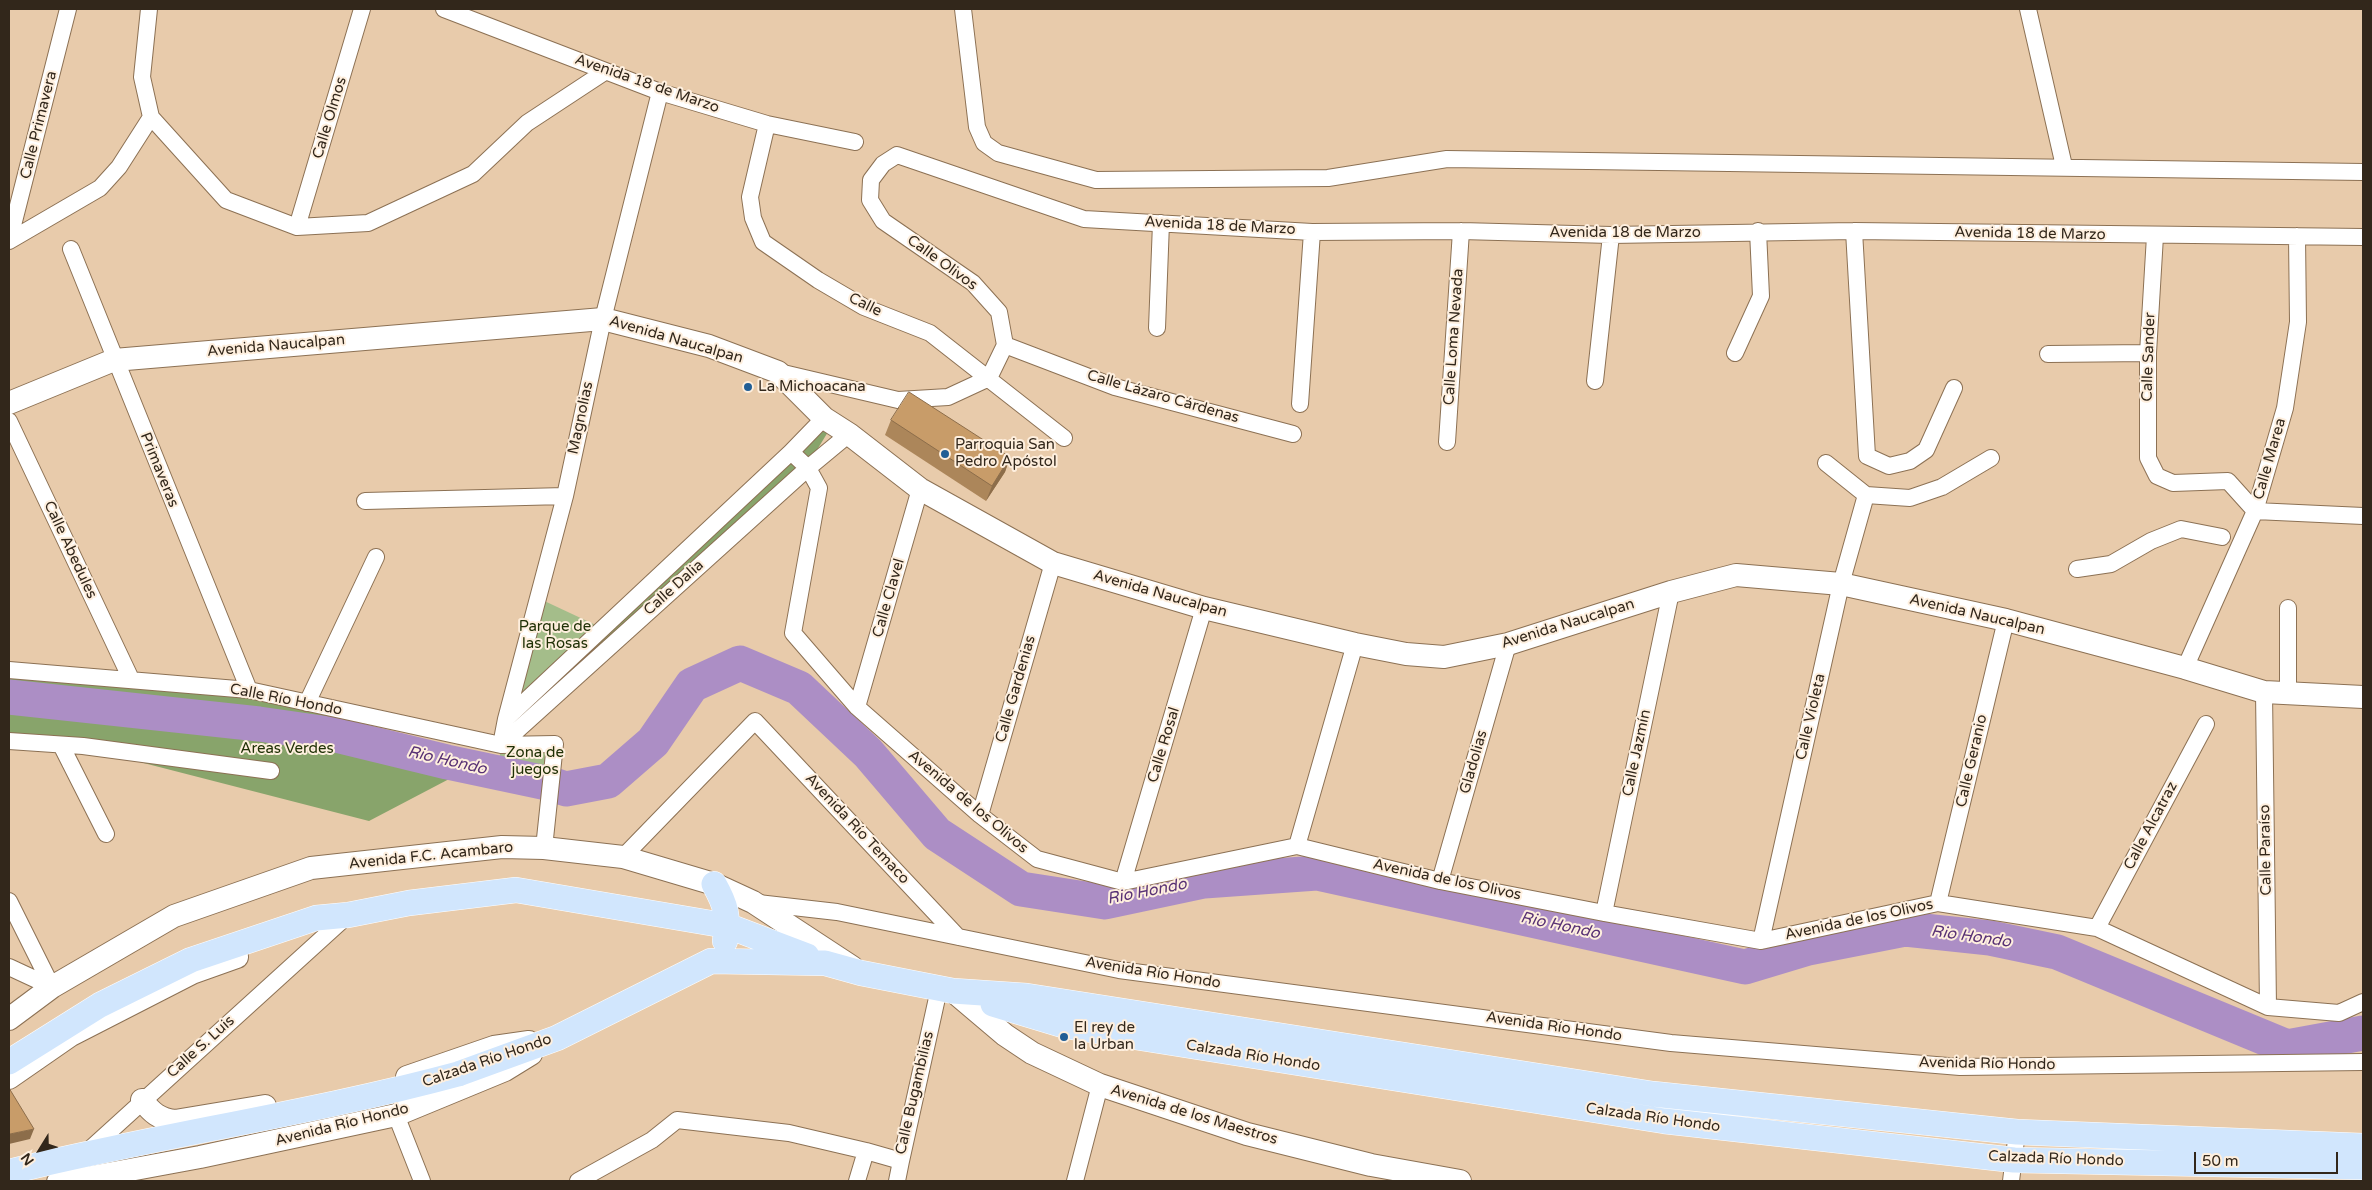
<!DOCTYPE html>
<meta charset="utf-8">
<style>
body{margin:0}
#map{position:relative;width:2372px;height:1190px;overflow:hidden;background:#e8cbab;font-family:"Varela Round",sans-serif}
canvas{display:block}
.frame{position:absolute;inset:0;border:10px solid #32271b;pointer-events:none}
.north{position:absolute;left:15px;top:1125px;width:50px;height:50px;-webkit-text-stroke:4px #feefde;paint-order:stroke;rotate:234deg;font-size:14px;font-weight:700;line-height:20px;text-align:center;color:#32271b}
.north::after{content:'';display:block;margin:auto;width:18px;height:22px;background:#32271b;clip-path:polygon(50% 0,100% 100%,50% 72%,0 100%)}
.scale{position:absolute;left:2194px;top:1152px;width:144px;height:22px;box-sizing:border-box;border:2px solid #32271b;border-top:0;padding-left:6px;font-size:15px;line-height:18px;white-space:nowrap;color:#32271b;-webkit-text-stroke:4px #feefde;paint-order:stroke}
</style>
<div id="map">
<canvas width="2372" height="1190"></canvas>
<div class="frame"></div>
<div class="north">N</div>
<div class="scale">50 m</div>
</div>
<script>
const ctx = document.querySelector('canvas').getContext('2d');
ctx.lineJoin = 'round';
function fillPath(path, color) {
  ctx.fillStyle = color;
  ctx.fill(path, 'evenodd');
}
function strokePath(path, color, width, dash) {
  ctx.strokeStyle = color;
  ctx.lineWidth = width;
  ctx.lineCap = dash ? 'butt' : 'round';
  ctx.setLineDash(dash || []);
  ctx.stroke(path);
}
function drawText(font, color, halo, rows, align = 'center') {
  ctx.font = font + ' "Varela Round",sans-serif';
  ctx.lineWidth = 4;
  ctx.setLineDash([]);
  ctx.textBaseline = 'middle';
  ctx.strokeStyle = halo;
  ctx.fillStyle = color;
  for (const [text, x, y, turn = 0] of rows) {
    ctx.save();
    ctx.translate(x, y);
    ctx.rotate((+turn || 0) * Math.PI / 180);
    ctx.textAlign = isNaN(turn) ? turn : align;
    if (halo) ctx.strokeText(text, 0, 0);
    ctx.fillText(text, 0, 0);
    ctx.restore();
  }
}
const green = new Path2D(`
 M 538,598 L 602,628 L 506,719 Z
 M 555,744 L 551,784 L 498,773 L 501,745 Z`);
const forest = new Path2D(`
 M 834,422 L 806,468 L 501,745 L 506,719 L 785,458 Z
 M 9,670 L 307,703 L 447,762 L 472,767 L 369,821 L 62,742 L 9,739 Z`);
const river = new Path2D(`
 M 9,697 L 259,724 L 336,735 L 447,762 L 551,784 L 566,789 L 608,781 L 653,742 L 692,685 L 740,663 L 799,688 L 868,753 L 937,834 L 1021,889 L 1105,902 L 1204,881 L 1317,873 L 1745,967 L 1808,948 L 1905,929 L 1990,938 L 2057,952 L 2287,1047 L 2363,1033`);
const street = new Path2D(`
 M 149,9 L 142,77 L 151,117 L 226,200 L 297,227 L 368,223 L 473,174 L 527,123 L 606,71
 M 444,9 L 660,92 L 767,124 L 855,142
 M 963,9 L 977,127 L 984,143 L 998,153 L 1096,180 L 1328,178 L 1447,159 L 2363,172
 M 2028,9 L 2064,166
 M 767,124 L 750,197 L 753,218 L 763,242 L 818,280 L 864,307 L 930,333 L 1064,438
 M 297,227 L 362,9
 M 1854,231 L 1867,456 L 1889,466 L 1910,461 L 1926,450 L 1954,388
 M 2155,236 L 2148,353 L 2148,458 L 2157,476 L 2173,483 L 2228,481 L 2255,511 L 2363,516
 M 9,241 L 68,9
 M 9,241 L 100,188 L 119,167 L 151,117
 M 71,249 L 249,690
 M 1157,328 L 1161,223
 M 1005,345 L 1115,387 L 1293,434
 M 1735,353 L 1761,296 L 1758,231
 M 2048,354 L 2148,353
 M 779,372 L 898,400 L 948,397 L 989,378 L 1005,345 L 999,312 L 973,283 L 883,221 L 870,200 L 871,180 L 883,164 L 897,155 L 1084,219 L 1312,232 L 1461,231 L 1611,235 L 1854,231 L 2363,237
 M 1595,381 L 1611,235
 M 1300,404 L 1312,232
 M 9,421 L 131,679
 M 1447,442 L 1461,231
 M 791,452 L 808,468 L 819,488 L 793,633 L 857,707 L 980,815 L 1037,859 L 1123,882 L 1297,846 L 1440,881 L 1604,913 L 1761,941 L 1938,903 L 2097,928 L 2268,1007 L 2339,1013 L 2363,1002
 M 1826,463 L 1866,495 L 1910,498 L 1942,487 L 1991,458
 M 365,501 L 565,496
 M 2077,569 L 2111,564 L 2151,541 L 2181,529 L 2222,537
 M 2185,668 L 2255,511 L 2285,408 L 2298,322 L 2297,236
 M 9,670 L 249,690 L 501,745 L 555,744 L 544,848
 M 2264,692 L 2268,1007
 M 2288,693 L 2288,608
 M 307,703 L 376,557
 M 857,707 L 920,489
 M 506,719 L 791,452 L 824,418
 M 9,741 L 83,746 L 271,771
 M 61,745 L 106,834
 M 501,745 L 506,719 L 565,496 L 603,319 L 660,92
 M 501,745 L 808,468 L 849,434
 M 980,815 L 1053,563
 M 1297,846 L 1355,644
 M 623,857 L 755,721 L 958,937
 M 1440,881 L 1508,644
 M 1123,882 L 1204,608
 M 9,901 L 52,987
 M 758,903 L 837,912 L 1119,970 L 1671,1043 L 1960,1067 L 2363,1062
 M 1938,903 L 2006,620
 M 1604,913 L 1671,592
 M 2097,928 L 2206,724
 M 1761,941 L 1841,584 L 1866,495
 M 9,967 L 52,987
 M 396,1115 L 422,1181
 M 55,1181 L 348,915
 M 578,1181 L 652,1140 L 677,1120 L 789,1133 L 866,1151
 M 857,1181 L 866,1151 L 901,1161 L 939,989
 M 897,1181 L 901,1161
 M 1075,1181 L 1100,1085
 M 2011,1181 L 2017,1132`);
const secondary = new Path2D(`
 M 9,403 L 114,360 L 603,319 L 709,346 L 778,372 L 824,418 L 849,434 L 920,489 L 1053,563 L 1204,608 L 1355,644 L 1406,654 L 1444,657 L 1508,644 L 1671,592 L 1736,575 L 1841,584 L 2006,620 L 2185,668 L 2264,692 L 2363,697
 M 953,991 L 1005,1035 L 1032,1053 L 1100,1085 L 1247,1134 L 1371,1165 L 1460,1181
 M 9,1019 L 52,987 L 174,916 L 311,868 L 502,847 L 544,848 L 623,857 L 714,884 L 753,902 L 852,967
 M 407,1077 L 494,1047 L 529,1042
 M 9,1078 L 71,1035 L 192,973 L 237,957
 M 142,1100 C 152,1113 159,1119 175,1121 L 265,1106
 M 70,1181 L 200,1157 L 396,1115 L 505,1070 L 531,1054`);
const primary = new Path2D(`
 M 714,884 C 726,905 729,916 725,941
 M 993,1004 L 1066,1026 L 1664,1121 L 2014,1160 L 2363,1167
 M 9,1062 L 100,1005 L 191,960 L 316,918 L 348,915 L 409,903 L 516,890 L 728,926 L 807,956
 M 458,1074 L 557,1038 L 711,961 L 825,963 L 861,973 L 953,991 L 1027,996 L 1653,1094 L 2017,1132 L 2363,1146`);
const primaryBridge = new Path2D(`
 M 9,1172 C 158,1135 310,1114 458,1074`);
const wall = new Path2D(`
 M 891,420 L 1010,457 L 1005,472 L 986,501 L 885,435 Z`);
const shadedWall = new Path2D(`
 M 1010,457 L 1005,472 L 986,501 L 992,486 Z
 M 34,1129 L 30,1139 L 9,1144 L 9,1137 L 10,1134 Z`);
const building = new Path2D(`
 M 909,392 L 1010,457 L 992,486 L 891,420 Z
 M 9,1088 L 34,1129 L 10,1134 L 9,1133 Z`);
const markers = [
 [748,387,5,"#215e95"],
 [945,454,5,"#215e95"],
 [1064,1037,5,"#215e95"]
];
const streetNames = [
 ["Avenida 18 de Marzo",647,84,19],
 ["Calle Olmos",330,118,-73],
 ["Calle Primavera",39,125,-76],
 ["Avenida 18 de Marzo",1220,226,3],
 ["Avenida 18 de Marzo",1625,233],
 ["Avenida 18 de Marzo",2030,234,1],
 ["Calle Olivos",942,263,36],
 ["Calle",865,305,26],
 ["Calle Loma Nevada",1454,337,-86],
 ["Avenida Naucalpan",676,340,16],
 ["Avenida Naucalpan",276,346,-5],
 ["Calle Sander",2149,357,-88],
 ["Calle Lázaro Cárdenas",1163,397,16],
 ["Magnolias",581,418,-78],
 ["Calle Marea",2270,459,-74],
 ["Primaveras",159,470,68],
 ["Calle Abedules",70,550,65],
 ["Calle Dalia",674,588,-42],
 ["Avenida Naucalpan",1160,594,16],
 ["Calle Clavel",889,598,-74],
 ["Avenida Naucalpan",1977,615,13],
 ["Avenida Naucalpan",1568,624,-17],
 ["Calle Gardenias",1016,689,-74],
 ["Calle Río Hondo",286,700,11],
 ["Calle Violeta",1811,717,-77],
 ["Calle Rosal",1164,745,-73],
 ["Calle Jazmín",1637,753,-78],
 ["Calle Geranio",1972,761,-77],
 ["Gladolias",1474,762,-74],
 ["Avenida de los Olivos",968,802,40],
 ["Calle Alcatraz",2151,826,-62],
 ["Avenida Río Temaco",857,829,47],
 ["Calle Paraíso",2266,850,-91],
 ["Avenida F.C. Acambaro",431,856,-6],
 ["Avenida de los Olivos",1447,880,12],
 ["Avenida de los Olivos",1859,920,-12],
 ["Avenida Río Hondo",1153,973,9],
 ["Avenida Río Hondo",1554,1027,8],
 ["Calle S. Luis",201,1047,-42],
 ["Calzada Río Hondo",1253,1056,9],
 ["Calzada Río Hondo",487,1061,-19],
 ["Avenida Río Hondo",1987,1064,1],
 ["Calle Bugambilias",915,1093,-77],
 ["Avenida de los Maestros",1194,1115,17],
 ["Calzada Río Hondo",1653,1118,8],
 ["Avenida Río Hondo",342,1125,-14],
 ["Calzada Río Hondo",2056,1159,2]
];
const poiNames = [
 ["La Michoacana",758,387],
 ["Parroquia San",955,445],
 ["Pedro Apóstol",955,462],
 ["El rey de",1074,1028],
 ["la Urban",1074,1045]
];
const parkNames = [
 ["Parque de",555,627],
 ["las Rosas",555,644],
 ["Areas Verdes",287,749],
 ["Zona de",535,753],
 ["juegos",535,770]
];
const waterNames = [
 ["Rio Hondo",447,761,13],
 ["Rio Hondo",1147,892,-11],
 ["Rio Hondo",1560,926,12],
 ["Rio Hondo",1971,937,8]
];
fillPath(green, '#a4bd8a');
fillPath(forest, '#88a46b');
strokePath(river, '#ac8ec5', 35);
strokePath(street, '#8c7154', 18);
strokePath(secondary, '#8c7154', 24);
strokePath(primary, '#fff', 26);
strokePath(street, '#fff', 16);
strokePath(secondary, '#fff', 22);
strokePath(primary, '#d1e6fd', 25);
strokePath(primaryBridge, '#fff', 26, []);
strokePath(primaryBridge, '#d1e6fd', 25);
fillPath(wall, '#ac865a');
fillPath(shadedWall, '#8c6d4a');
fillPath(building, '#c89c69');
strokePath(building, '#8c6d4a', 1);
for (const [x, y, r, color] of markers) {
  const dot = new Path2D();
  dot.arc(x, y, r, 0, 2 * Math.PI);
  ctx.fillStyle = color;
  ctx.fill(dot);
  strokePath(dot, '#feefde', 2);
}
drawText('15px', '#32271b', '#feefde', streetNames);
drawText('15px', '#32271b', '#feefde', poiNames, 'left');
drawText('15px', '#203106', '#feefde', parkNames);
drawText('italic 16px', '#583174', '#feefde', waterNames);
</script>
